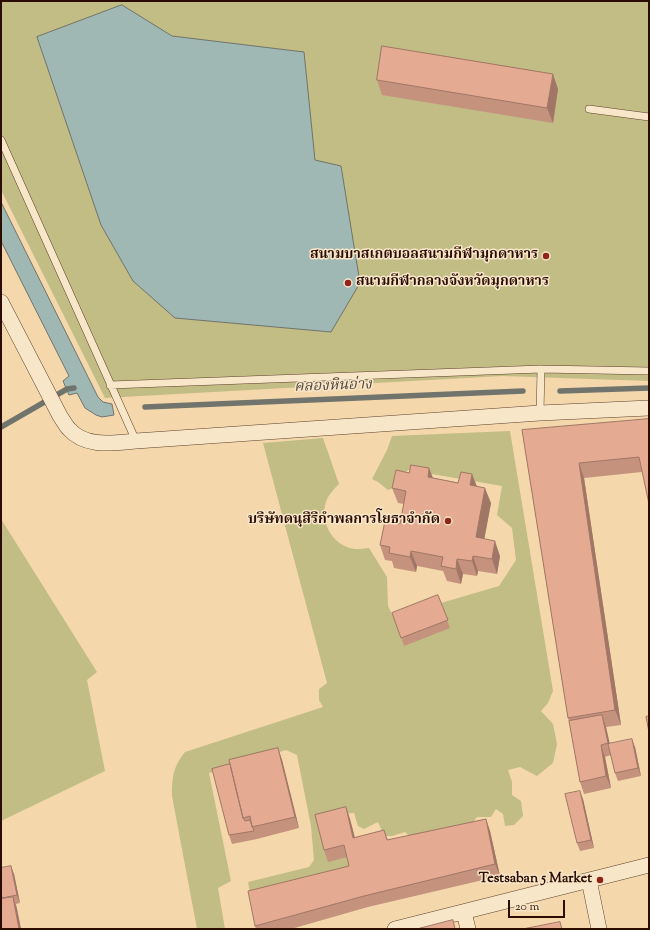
<!DOCTYPE html>
<meta charset="utf-8">
<style>
body{margin:0}
#map{position:relative;width:650px;height:930px;overflow:hidden;background:#f4d8ac;font-family:"Sorts Mill Goudy",serif}
canvas{display:block}
.frame{position:absolute;inset:0;border:2px solid #2b0d00;pointer-events:none}
.scale{position:absolute;left:508px;top:900px;width:57px;height:18px;box-sizing:border-box;border:2px solid #2b0d00;border-top:0;padding-left:5px;font-size:12px;line-height:14px;white-space:nowrap;color:#2b0d00;-webkit-text-stroke:3px #f8e6c9;paint-order:stroke}
</style>
<div id="map">
<canvas width="650" height="930"></canvas>
<div class="frame"></div>
<div class="scale">20 m</div>
</div>
<script>
const ctx = document.querySelector('canvas').getContext('2d');
ctx.lineJoin = 'round';
function fillPath(path, color) {
  ctx.fillStyle = color;
  ctx.fill(path, 'evenodd');
}
function strokePath(path, color, width, dash) {
  ctx.strokeStyle = color;
  ctx.lineWidth = width;
  ctx.lineCap = dash ? 'butt' : 'round';
  ctx.setLineDash(dash || []);
  ctx.stroke(path);
}
function drawText(font, color, halo, rows, align = 'center') {
  ctx.font = font + ' "Sorts Mill Goudy","Noto Serif Thai",serif';
  ctx.lineWidth = 3;
  ctx.setLineDash([]);
  ctx.textBaseline = 'middle';
  ctx.strokeStyle = halo;
  ctx.fillStyle = color;
  for (const [text, x, y, turn = 0] of rows) {
    ctx.save();
    ctx.translate(x, y);
    ctx.rotate((+turn || 0) * Math.PI / 180);
    ctx.textAlign = isNaN(turn) ? turn : align;
    if (halo) ctx.strokeText(text, 0, 0);
    ctx.fillText(text, 0, 0);
    ctx.restore();
  }
}
const green = new Path2D(`
 M 1,1 L 649,1 L 649,381 L 502,376 L 105,398 L 1,190 Z
 M 510,431 L 553,691 L 548,703 L 541,711 L 553,724 L 557,744 L 553,763 L 537,776 L 520,767 L 508,770 L 512,782 L 512,795 L 521,801 L 523,816 L 514,825 L 505,826 L 503,814 L 496,809 L 491,817 L 477,817 L 471,825 L 459,831 L 445,827 L 432,834 L 414,840 L 405,832 L 392,836 L 384,836 L 378,822 L 364,829 L 358,826 L 354,813 L 339,814 L 354,878 L 252,903 L 248,882 L 309,867 L 314,860 L 311,826 L 297,755 L 286,750 L 209,773 L 231,881 L 218,888 L 225,929 L 197,929 L 172,796 C 172,777 173,767 185,752 L 323,707 L 319,700 L 319,689 L 327,683 L 263,443 L 323,438 L 339,484 C 334,489 330,493 327,499 C 319,517 329,540 347,547 C 354,550 361,549 369,548 L 387,577 L 388,606 L 395,621 L 404,646 L 441,603 L 499,586 L 516,560 L 512,528 L 497,515 L 502,486 L 408,470 L 396,487 L 388,490 L 378,482 L 372,479 L 387,450 L 392,436 Z
 M 1,519 L 97,672 L 87,680 L 105,771 L 1,821 Z`);
const water = new Path2D(`
 M 122,5 L 172,36 L 304,52 L 315,160 L 341,166 L 360,283 L 331,332 L 175,318 L 133,281 L 101,225 L 37,37 Z
 M 1,202 L 98,397 L 103,402 L 112,404 L 114,415 L 102,417 L 96,415 L 85,408 L 77,393 L 69,395 L 63,381 L 69,376 L 1,241 Z`);
const stream = new Path2D(`
 M 560,391 L 649,388
 M 145,407 L 523,391
 M 1,427 L 67,389 L 74,388`);
const lane = new Path2D(`
 M 589,109 L 649,117
 M 1,140 L 136,441
 M 110,385 L 541,369 L 649,371
 M 540,413 L 541,369`);
const street = new Path2D(`
 M 1,302 L 60,416 C 63,420 65,425 69,429 C 86,448 113,443 136,441 L 540,413 L 649,408
 M 589,880 L 599,929
 M 464,912 L 468,929
 M 395,929 L 649,865`);
const wall = new Path2D(`
 M 377,80 L 558,89 L 553,123 L 382,95 Z
 M 649,419 L 642,472 L 584,478 L 621,725 L 606,727 L 610,744 L 635,747 L 641,776 L 618,781 L 615,773 L 611,755 L 605,757 L 611,788 L 584,794 L 580,782 L 569,721 L 568,718 L 522,430 Z
 M 409,473 L 433,478 L 476,486 L 491,503 L 484,539 L 500,556 L 497,574 L 478,571 L 477,576 L 463,574 L 461,584 L 447,581 L 443,571 L 417,566 L 416,572 L 394,568 L 392,561 L 385,560 L 380,545 L 400,524 L 404,504 L 398,503 L 392,488 Z
 M 438,595 L 450,628 L 404,646 L 392,613 Z
 M 278,748 L 282,760 L 299,828 L 257,839 L 232,844 L 229,835 L 230,764 Z
 M 583,799 L 594,848 L 580,851 L 577,843 Z
 M 346,807 L 350,819 L 355,838 L 384,830 L 388,840 L 486,819 L 490,831 L 500,876 L 368,907 L 291,929 L 256,929 L 255,926 L 349,866 L 347,857 L 328,862 L 324,850 Z
 M 14,874 L 20,903 L 16,904 L 21,929 L 1,929 L 3,899 L 1,891 Z`);
const shadedWall = new Path2D(`
 M 553,74 L 558,89 L 553,123 L 547,108 Z
 M 579,463 L 584,478 L 621,725 L 615,710 Z
 M 429,468 L 435,483 L 428,477 Z
 M 472,474 L 478,489 L 470,485 Z
 M 485,488 L 491,503 L 482,552 L 476,537 Z
 M 495,541 L 500,556 L 497,574 L 492,559 Z
 M 411,551 L 417,566 L 416,572 L 410,557 Z
 M 473,556 L 478,571 L 477,576 L 472,561 Z
 M 457,559 L 463,574 L 461,584 L 456,569 Z
 M 602,715 L 606,727 L 612,755 L 608,743 Z
 M 632,739 L 635,747 L 641,776 L 638,768 Z
 M 601,745 L 605,757 L 611,788 L 606,776 Z
 M 278,748 L 282,760 L 299,828 L 295,817 Z
 M 580,791 L 583,799 L 594,848 L 591,840 Z
 M 346,807 L 350,819 L 358,850 L 353,838 Z
 M 486,819 L 490,831 L 500,876 L 495,864 Z
 M 11,866 L 14,874 L 20,903 L 17,895 Z
 M 13,897 L 17,909 L 21,929 L 19,929 Z`);
const building = new Path2D(`
 M 382,46 L 553,74 L 547,108 L 377,80 Z
 M 649,419 L 649,504 L 639,457 L 579,463 L 615,710 L 568,718 L 522,430 Z
 M 411,465 L 429,468 L 428,477 L 458,483 L 461,472 L 472,474 L 470,485 L 485,488 L 476,537 L 495,541 L 492,559 L 473,556 L 472,561 L 457,559 L 456,569 L 441,566 L 443,557 L 411,551 L 410,557 L 389,553 L 390,547 L 380,545 L 385,521 L 400,524 L 406,491 L 392,488 L 396,470 L 409,473 Z
 M 438,595 L 448,620 L 401,638 L 392,613 Z
 M 602,715 L 608,743 L 601,745 L 606,776 L 580,782 L 569,721 Z
 M 649,716 L 649,732 L 646,717 Z
 M 632,739 L 638,768 L 615,773 L 608,744 Z
 M 278,748 L 295,817 L 252,827 L 250,816 L 243,818 L 229,760 Z
 M 230,764 L 243,818 L 245,821 L 250,820 L 254,831 L 229,835 L 212,769 Z
 M 580,791 L 591,840 L 577,843 L 565,794 Z
 M 346,807 L 353,838 L 384,830 L 387,840 L 486,819 L 495,864 L 364,896 L 255,926 L 248,891 L 349,866 L 344,845 L 324,850 L 315,815 Z
 M 11,866 L 17,895 L 2,898 L 1,891 L 1,868 Z
 M 13,897 L 19,929 L 1,929 L 1,899 Z
 M 453,920 L 455,929 L 417,929 Z
 M 560,922 L 562,929 L 523,929 Z`);
const markers = [
 [546,256,4,"#8f2418"],
 [348,283,4,"#8f2418"],
 [448,521,4,"#8f2418"],
 [600,880,4,"#8f2418"]
];
const poiNames = [
 ["สนามบาสเกตบอลสนามกีฬามุกดาหาร",538,256],
 ["สนามกีฬากลางจังหวัดมุกดาหาร",356,283,"left"],
 ["บริษัทดนุสิริกำพลการโยธาจำกัด",440,521],
 ["Testsaban 5 Market",592,880]
];
const waterNames = [
 ["คลองหินอ่าง",333,387,-2]
];
fillPath(green, '#c2bc85');
fillPath(water, '#9fb8b4');
strokePath(water, '#71746c', 1);
strokePath(stream, '#71746c', 5.5);
strokePath(lane, '#5d402b', 8);
strokePath(street, '#5d402b', 16);
strokePath(lane, '#f8e6c9', 7);
strokePath(street, '#f8e6c9', 15);
fillPath(wall, '#c5927e');
fillPath(shadedWall, '#a07766');
fillPath(building, '#e5aa92');
strokePath(building, '#a07766', 1);
for (const [x, y, r, color] of markers) {
  const dot = new Path2D();
  dot.arc(x, y, r, 0, 2 * Math.PI);
  ctx.fillStyle = color;
  ctx.fill(dot);
  strokePath(dot, '#f8e6c9', 1.5);
}
drawText('bold 14px', '#2b0d00', '#f8e6c9', poiNames, 'right');
drawText('italic 15px', '#54493f', '#f8e6c9', waterNames);
</script>
